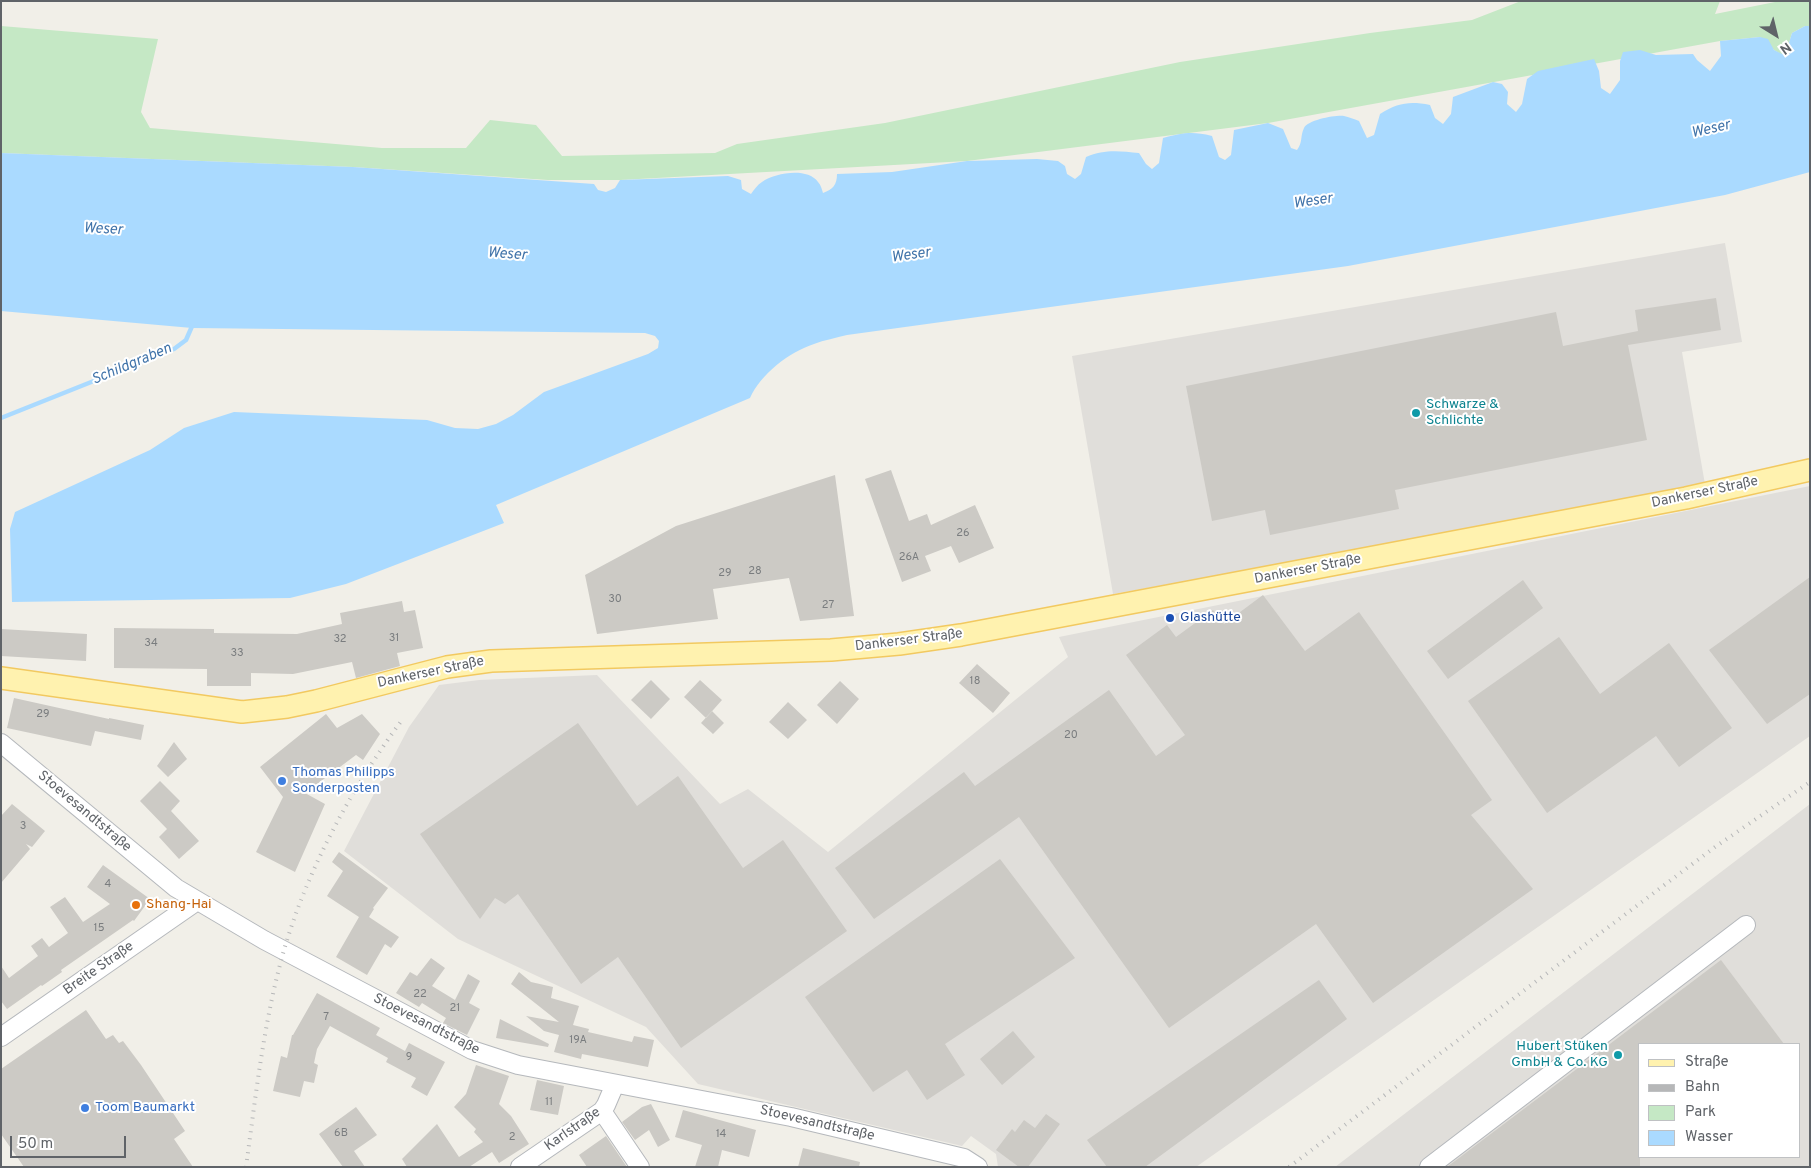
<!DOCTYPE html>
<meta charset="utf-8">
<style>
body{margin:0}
#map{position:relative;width:1811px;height:1168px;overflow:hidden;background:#f1efe8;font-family:Overpass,sans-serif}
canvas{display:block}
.frame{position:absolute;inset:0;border:2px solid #5f6368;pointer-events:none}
.legend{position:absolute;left:1638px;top:1043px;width:162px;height:115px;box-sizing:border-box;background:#fff;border:1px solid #bfc1c3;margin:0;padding:6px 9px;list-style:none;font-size:15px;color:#5f6368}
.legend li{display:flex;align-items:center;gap:10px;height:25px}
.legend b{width:25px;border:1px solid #bfc1c3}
.north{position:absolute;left:1751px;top:10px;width:50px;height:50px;-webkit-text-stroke:4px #fff;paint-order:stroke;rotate:144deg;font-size:14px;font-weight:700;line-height:20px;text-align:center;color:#5f6368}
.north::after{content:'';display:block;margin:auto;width:18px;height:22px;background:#5f6368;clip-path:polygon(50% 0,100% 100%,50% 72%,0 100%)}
.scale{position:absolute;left:10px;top:1136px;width:116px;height:22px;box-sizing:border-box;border:2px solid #5f6368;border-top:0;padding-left:6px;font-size:15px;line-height:18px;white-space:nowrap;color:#5f6368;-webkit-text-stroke:4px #fff;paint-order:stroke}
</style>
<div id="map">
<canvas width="1811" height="1168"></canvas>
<div class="frame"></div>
<ul class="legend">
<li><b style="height:6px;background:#fff2af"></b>Straße</li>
<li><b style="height:6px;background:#b6b7b8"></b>Bahn</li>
<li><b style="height:14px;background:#c5e8c5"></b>Park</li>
<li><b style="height:14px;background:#aadaff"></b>Wasser</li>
</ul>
<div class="north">N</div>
<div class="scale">50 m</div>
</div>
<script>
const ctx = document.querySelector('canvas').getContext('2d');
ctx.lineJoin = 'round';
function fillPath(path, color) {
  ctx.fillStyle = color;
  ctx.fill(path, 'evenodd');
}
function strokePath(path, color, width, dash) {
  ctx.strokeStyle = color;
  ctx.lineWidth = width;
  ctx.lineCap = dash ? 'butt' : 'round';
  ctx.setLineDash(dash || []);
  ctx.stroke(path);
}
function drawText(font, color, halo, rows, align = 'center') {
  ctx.font = font + ' Overpass,sans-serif';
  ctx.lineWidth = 4;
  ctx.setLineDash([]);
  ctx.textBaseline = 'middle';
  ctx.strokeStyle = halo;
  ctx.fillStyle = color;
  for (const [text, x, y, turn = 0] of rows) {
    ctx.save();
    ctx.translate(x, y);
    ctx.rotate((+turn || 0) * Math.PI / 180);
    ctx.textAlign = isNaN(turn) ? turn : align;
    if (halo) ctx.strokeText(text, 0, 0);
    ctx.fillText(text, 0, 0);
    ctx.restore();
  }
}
const industrial = new Path2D(`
 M 1725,243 L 1742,342 L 1682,352 L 1706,490 L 1113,594 L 1072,356 Z
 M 1810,486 L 1810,736 L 1196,1167 L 998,1167 L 996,1154 L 971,1136 L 962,1146 L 698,1084 L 646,1027 L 458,939 L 344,851 L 409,727 L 439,685 L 479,680 L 597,675 L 720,804 L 748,789 L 828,852 L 1068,657 L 1059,637 Z
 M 1810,804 L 1810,1167 L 1335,1167 ZM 1640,1044 L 1800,1044 L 1800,1157 L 1640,1157 Z`);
const green = new Path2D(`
 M 1521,1 L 1720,1 L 1715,14 L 1780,1 L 1810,1 L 1810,26 L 1805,26 L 1792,33 L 1788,46 L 1782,55 L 1774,50 L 1760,37 L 1720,41 L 1268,123 L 967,161 L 620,180 L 548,180 L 353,167 L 1,153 L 1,26 L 158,39 L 141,112 L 150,128 L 382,148 L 466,148 L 490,120 L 536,125 L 562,156 L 715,153 L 737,144 L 885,123 L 1180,62 L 1370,33 L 1472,20 Z`);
const water = new Path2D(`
 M 1805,26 L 1810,26 L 1810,172 L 1725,195 L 1348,266 L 847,335 C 836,338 824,340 814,344 C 789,352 761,374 750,398 L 496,505 L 504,523 L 346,584 L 290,598 L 12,602 L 10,529 L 15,512 L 150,450 L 184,428 L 234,412 L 427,420 L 455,428 L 478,429 L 496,424 L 513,415 L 544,392 L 648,354 L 658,348 L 659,341 L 655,336 L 645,333 L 192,328 L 1,311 L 1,153 L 353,167 L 594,184 L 598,190 L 606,192 L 615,188 L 620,180 L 728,176 L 741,180 L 742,189 L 751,194 C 754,190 757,185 762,182 C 775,173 807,167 818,182 C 821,185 822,190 823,193 C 833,189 837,185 837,174 L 892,172 L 967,161 L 1037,159 L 1058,161 L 1065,166 L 1067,174 L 1075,179 L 1081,174 L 1086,157 C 1104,149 1120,151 1139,153 L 1146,164 L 1152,169 L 1159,163 L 1163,138 C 1184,133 1191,131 1212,136 L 1219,157 L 1225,160 L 1231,155 L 1234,130 L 1268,123 L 1283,129 L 1291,148 L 1297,150 C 1303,142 1300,136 1304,128 C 1308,120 1335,115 1344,116 C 1349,117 1354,119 1359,121 L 1367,138 L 1374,135 L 1380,114 C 1398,103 1409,101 1430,105 L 1435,118 L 1443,124 L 1451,114 L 1453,97 L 1493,82 L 1502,84 L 1508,92 L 1507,104 L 1516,112 L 1522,104 L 1527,79 L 1538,71 L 1594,59 L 1599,71 L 1601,88 L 1610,94 L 1620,80 L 1620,61 L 1623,52 L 1640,50 L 1656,55 L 1693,54 L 1697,60 L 1710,71 L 1721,56 L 1720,41 L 1760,37 L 1768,39 L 1774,50 L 1782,54 L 1788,46 L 1792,33 Z`);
const stream = new Path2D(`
 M 1,418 L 174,349 L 186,340 L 193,324`);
const building = new Path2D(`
 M 1716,298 L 1721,330 L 1628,345 L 1647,440 L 1395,490 L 1399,509 L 1270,535 L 1265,510 L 1212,521 L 1186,386 L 1556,312 L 1563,346 L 1638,331 L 1635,310 Z
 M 891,470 L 909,521 L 927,514 L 931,525 L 975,505 L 994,548 L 959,563 L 951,546 L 925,556 L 931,571 L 902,582 L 865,479 Z
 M 835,475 L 854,616 L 800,621 L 789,578 L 713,589 L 718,619 L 597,634 L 585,575 L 676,526 Z
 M 1810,577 L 1810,694 L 1767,724 L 1709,650 Z
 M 1523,580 L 1543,608 L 1448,679 L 1427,651 Z
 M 1263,595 L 1305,651 L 1359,612 L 1492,800 L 1471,815 L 1533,889 L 1373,1003 L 1316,924 L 1169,1028 L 1019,817 L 874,919 L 835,868 L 964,772 L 975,786 L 1109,690 L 1156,756 L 1185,735 L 1126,655 L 1167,625 L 1176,637 L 1213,610 L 1224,624 Z
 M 402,601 L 404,612 L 415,610 L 423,648 L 397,653 L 400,666 L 356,678 L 352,662 L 293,674 L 251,673 L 251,686 L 207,686 L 207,669 L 114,668 L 114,628 L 214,629 L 214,633 L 297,634 L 342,624 L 340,613 Z
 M 1,629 L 87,634 L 86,661 L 1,656 Z
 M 1559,637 L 1600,694 L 1669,643 L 1732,728 L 1679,767 L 1656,736 L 1547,813 L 1468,701 Z
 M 977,664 L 1010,693 L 993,713 L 959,683 Z
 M 651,680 L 670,699 L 651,719 L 631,700 Z
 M 700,680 L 722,700 L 706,718 L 684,697 Z
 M 840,681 L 859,699 L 837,724 L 817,705 Z
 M 14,698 L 109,719 L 109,718 L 144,725 L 141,740 L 95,731 L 91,746 L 7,728 Z
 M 788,702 L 807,720 L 788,739 L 769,722 Z
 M 712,711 L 724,723 L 713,734 L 701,723 Z
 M 326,714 L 337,728 L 362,714 L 380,734 L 363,760 L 356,755 L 305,793 L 325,804 L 295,872 L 256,852 L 283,797 L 260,767 Z
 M 578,723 L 637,806 L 678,776 L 743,868 L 783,840 L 847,931 L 681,1048 L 618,957 L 581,984 L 518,894 L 505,904 L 495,898 L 480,919 L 420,834 Z
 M 174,742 L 187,759 L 168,777 L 157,766 Z
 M 160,781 L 180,801 L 171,811 L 199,841 L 179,859 L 159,837 L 167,829 L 140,801 Z
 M 12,804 L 45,831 L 32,847 L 26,844 L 30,849 L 1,883 L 1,816 Z
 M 339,852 L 388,888 L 373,908 L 374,909 L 369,917 L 399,937 L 391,948 L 385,944 L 367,975 L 336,957 L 359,917 L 327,896 L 343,871 L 332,862 Z
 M 1000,859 L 1075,958 L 945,1044 L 965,1075 L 927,1100 L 907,1070 L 873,1092 L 805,997 Z
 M 103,865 L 150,899 L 134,921 L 133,920 L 61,970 L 62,972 L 42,986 L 41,985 L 7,1009 L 1,1001 L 1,966 L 9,978 L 38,956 L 31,946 L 42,938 L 49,947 L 68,933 L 50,907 L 65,897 L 83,922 L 110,904 L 87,887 Z
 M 431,958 L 445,968 L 432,986 L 455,1000 L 468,974 L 480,981 L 469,1003 L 480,1009 L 467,1035 L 443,1023 L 446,1018 L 422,1003 L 419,1007 L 396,993 L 410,972 L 417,976 Z
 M 1721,960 L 1784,1044 L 1640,1044 L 1640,1167 L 1447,1167 Z
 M 519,972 L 531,982 L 553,987 L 551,998 L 579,1006 L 573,1025 L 589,1029 L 588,1032 L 632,1042 L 634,1036 L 654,1040 L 648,1067 L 582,1054 L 581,1059 L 554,1052 L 559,1035 L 544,1031 L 526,1016 L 559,1022 L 511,984 Z
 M 1319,980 L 1347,1019 L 1145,1167 L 1107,1167 L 1087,1140 Z
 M 317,993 L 380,1028 L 376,1035 L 405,1051 L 409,1043 L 445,1062 L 427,1096 L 411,1087 L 416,1078 L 386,1062 L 388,1058 L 330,1026 L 317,1049 L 314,1063 L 318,1065 L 314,1083 L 304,1081 L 300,1097 L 273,1091 L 281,1056 L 287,1058 L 292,1035 L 293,1035 Z
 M 86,1010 L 106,1039 L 113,1035 L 119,1043 L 123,1041 L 141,1065 L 185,1131 L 174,1139 L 193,1167 L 24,1167 L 1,1134 L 1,1069 Z
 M 500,1019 L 549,1044 L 548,1047 L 496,1038 Z
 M 1013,1031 L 1035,1057 L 1002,1085 L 980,1059 Z
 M 476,1065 L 509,1076 L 499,1104 L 511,1116 L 529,1144 L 499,1163 L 492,1152 L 469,1167 L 407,1167 L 402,1159 L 437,1124 L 459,1157 L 483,1142 L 474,1132 L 476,1129 L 454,1107 L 466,1094 Z
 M 537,1080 L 564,1086 L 558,1115 L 530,1110 Z
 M 651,1104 L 670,1140 L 658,1147 L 649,1130 L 635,1140 L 622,1122 L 642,1107 Z
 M 356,1107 L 377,1135 L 354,1151 L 365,1167 L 343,1167 L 319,1134 Z
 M 683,1110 L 756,1130 L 749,1157 L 722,1150 L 718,1167 L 695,1167 L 702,1145 L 675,1137 Z
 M 1046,1114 L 1060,1124 L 1028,1167 L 1019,1167 L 996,1150 L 1012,1129 L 1015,1132 L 1024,1120 L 1035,1128 Z
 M 606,1136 L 627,1167 L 587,1167 L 579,1155 Z
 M 803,1148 L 860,1162 L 859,1167 L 798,1167 Z`);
const minor = new Path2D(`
 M 1,743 L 176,888 L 264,940 L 391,1007 L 472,1050 L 518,1065 L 791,1117 L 964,1158 L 978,1167
 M 1,1037 L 197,901
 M 602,1111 L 640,1167
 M 520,1167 L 602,1111 L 606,1105 L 615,1084
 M 1429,1167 L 1746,925`);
const major = new Path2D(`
 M 1,678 L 242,712 L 287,707 L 316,701 L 447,667 L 491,661 L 831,650 L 899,644 L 961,635 L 1686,498 L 1810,470`);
const rail = new Path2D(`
 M 246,1167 C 256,1094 264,1020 284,950 C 308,868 351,789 402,720
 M 1289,1167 L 1715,847 L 1810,782`);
const markers = [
 [1416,413,5,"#0f9aa8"],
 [1170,618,5,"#1a4fb4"],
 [282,781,5,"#3f7fe0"],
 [136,905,5,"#e8710a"],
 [1618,1055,5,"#0f9aa8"],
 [85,1108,5,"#3f7fe0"]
];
const numberNames = [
 ["26",963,534],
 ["26A",909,558],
 ["28",755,572],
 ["29",725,574],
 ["30",615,600],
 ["27",828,606],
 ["31",394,639],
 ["32",340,640],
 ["34",151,644],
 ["33",237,654],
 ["18",975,682],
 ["29",43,715],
 ["20",1071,736],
 ["3",23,827],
 ["4",108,885],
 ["15",99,929],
 ["22",420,995],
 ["21",455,1009],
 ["7",326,1018],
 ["19A",578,1041],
 ["9",409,1058],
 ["11",549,1103],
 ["6B",341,1134],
 ["14",721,1135],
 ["2",512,1138]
];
const cultureNames = [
 ["Schwarze &",1426,405],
 ["Schlichte",1426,421],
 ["Hubert Stüken",1608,1047,"right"],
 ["GmbH & Co. KG",1608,1063,"right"]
];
const streetNames = [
 ["Dankerser Straße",1705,493,-12],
 ["Dankerser Straße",1308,570,-11],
 ["Dankerser Straße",909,641,-7],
 ["Dankerser Straße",431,673,-12],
 ["Stoevesandtstraße",84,812,40],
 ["Breite Straße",99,969,-35],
 ["Stoevesandtstraße",426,1025,27],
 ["Stoevesandtstraße",817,1124,13],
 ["Karlstraße",573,1130,-35]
];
const transitNames = [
 ["Glashütte",1180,618]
];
const shopNames = [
 ["Thomas Philipps",292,773],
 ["Sonderposten",292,789],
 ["Toom Baumarkt",95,1108]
];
const foodNames = [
 ["Shang-Hai",146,905]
];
const waterNames = [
 ["Weser",1711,130,-13],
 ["Weser",1313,202,-8],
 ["Weser",103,230,3],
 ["Weser",507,255,4],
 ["Weser",911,256,-8],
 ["Schildgraben",132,365,-23]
];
fillPath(industrial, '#e0deda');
fillPath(green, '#c5e8c5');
fillPath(water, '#aadaff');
strokePath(stream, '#aadaff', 4.5);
fillPath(building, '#cccac5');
strokePath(minor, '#b5b8bc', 20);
strokePath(major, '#f2c960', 24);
strokePath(minor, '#fff', 18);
strokePath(major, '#fff2af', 21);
strokePath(rail, '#b6b7b8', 4, [1, 6]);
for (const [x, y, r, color] of markers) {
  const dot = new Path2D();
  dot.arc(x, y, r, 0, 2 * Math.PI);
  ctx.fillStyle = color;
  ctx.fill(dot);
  strokePath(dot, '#fff', 2);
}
drawText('11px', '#7a7d7f', null, numberNames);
drawText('14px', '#0d838f', '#fff', cultureNames, 'left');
drawText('14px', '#5f6368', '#fff', streetNames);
drawText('14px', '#164399', '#fff', transitNames, 'left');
drawText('14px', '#366cbe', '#fff', shopNames, 'left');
drawText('14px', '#c56008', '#fff', foodNames, 'left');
drawText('italic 15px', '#4174aa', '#fff', waterNames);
</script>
